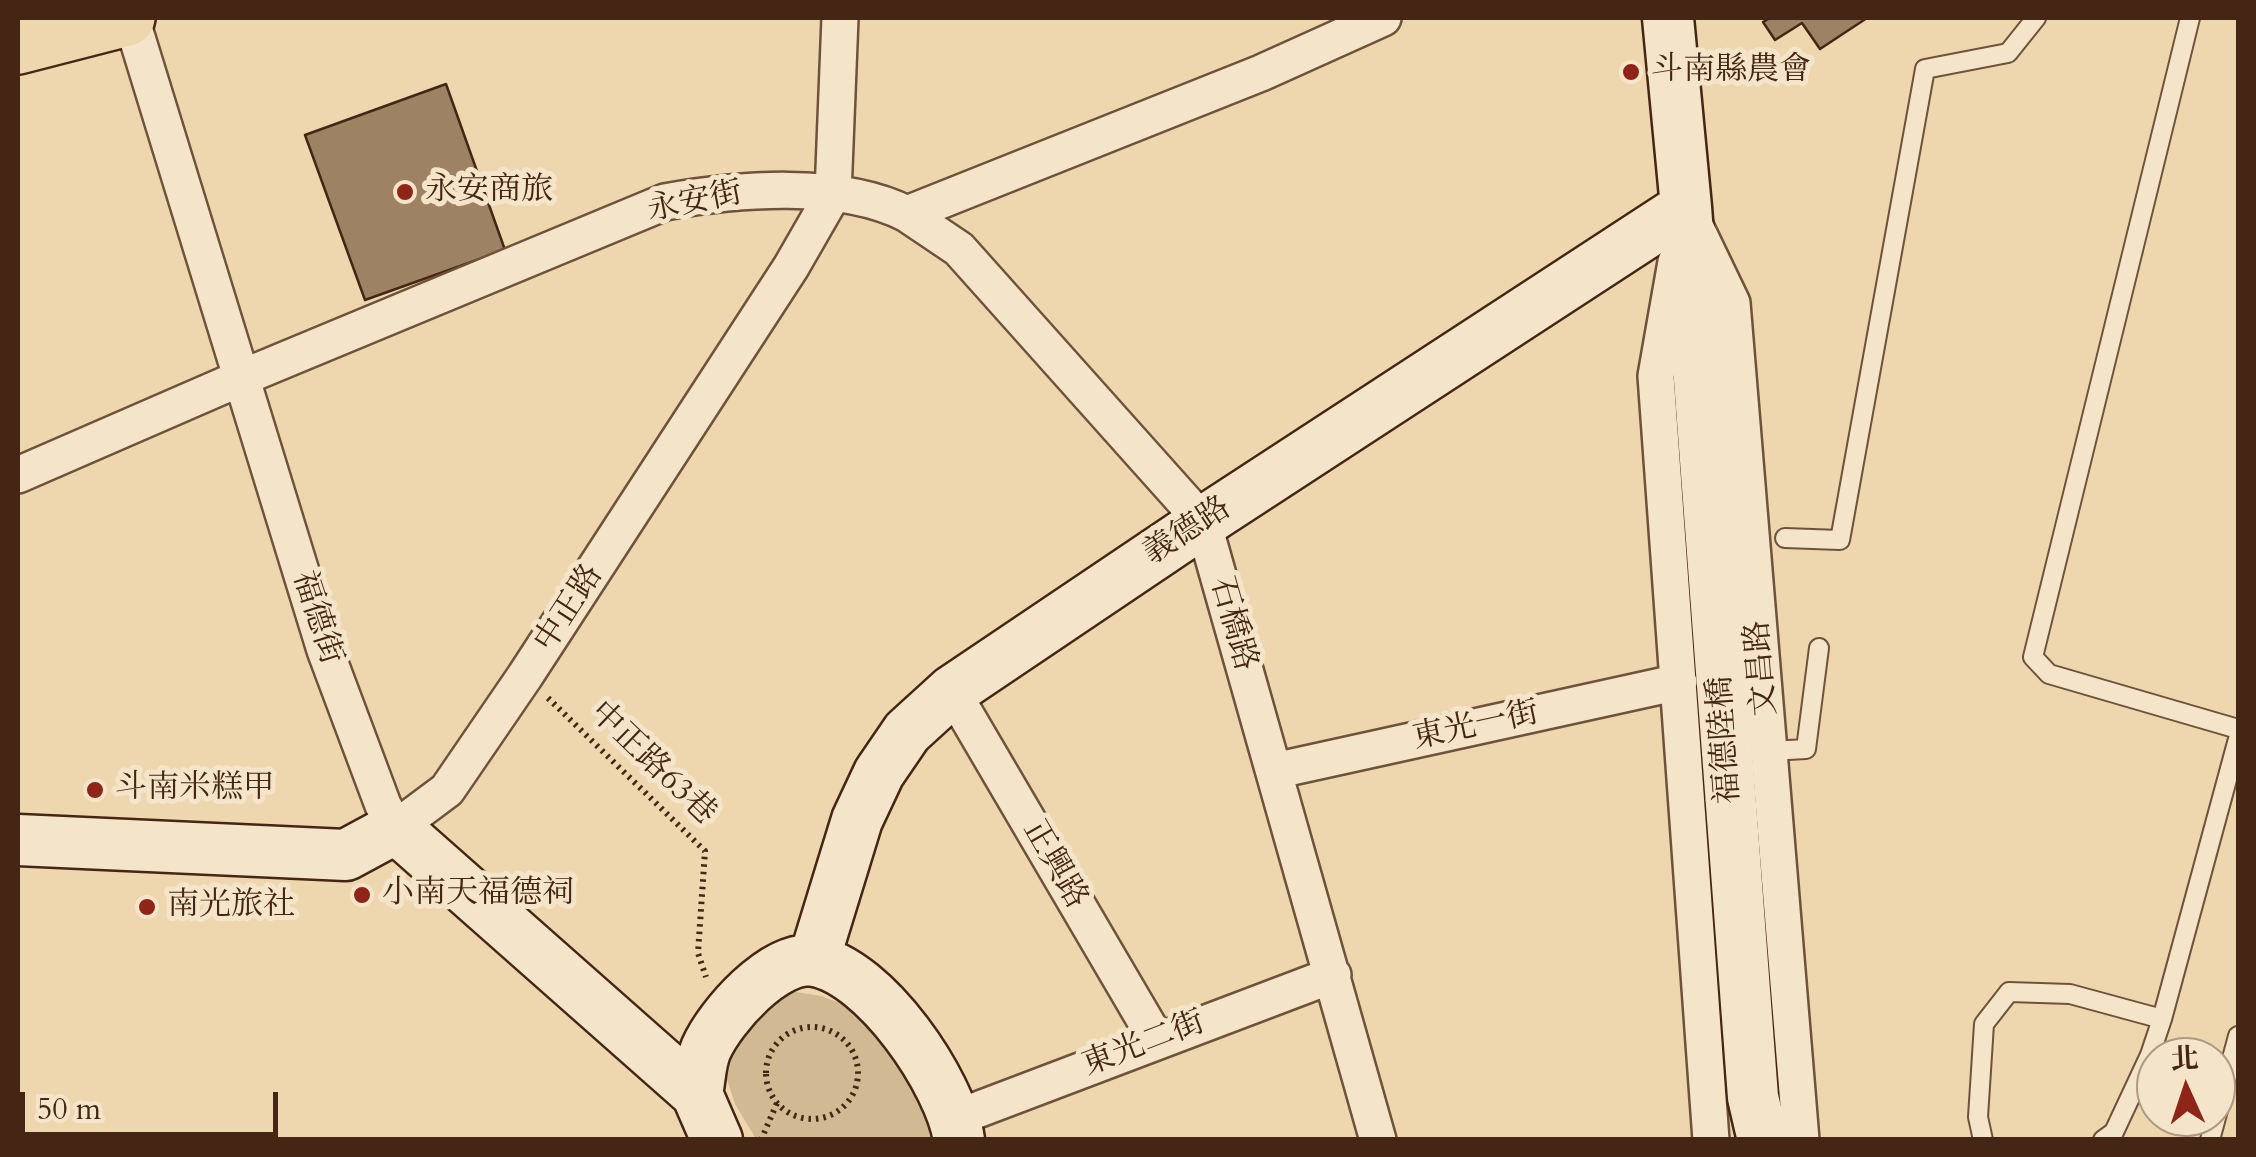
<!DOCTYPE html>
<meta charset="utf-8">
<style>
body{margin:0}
#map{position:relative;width:2256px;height:1157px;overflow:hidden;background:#eed7ae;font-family:Cardo,"Noto Serif TC",serif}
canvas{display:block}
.frame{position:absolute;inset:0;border:20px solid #452614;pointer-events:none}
.north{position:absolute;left:2136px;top:1037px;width:100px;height:100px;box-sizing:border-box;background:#f4e5ca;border:2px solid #ae9981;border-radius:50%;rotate:357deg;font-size:28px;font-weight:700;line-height:40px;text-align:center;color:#452614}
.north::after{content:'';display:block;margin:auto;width:35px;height:45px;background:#8f2418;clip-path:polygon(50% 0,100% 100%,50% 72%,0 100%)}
.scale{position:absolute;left:20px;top:1092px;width:258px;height:45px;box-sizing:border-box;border:5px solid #452614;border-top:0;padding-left:12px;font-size:30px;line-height:35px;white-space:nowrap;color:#452614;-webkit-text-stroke:8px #f4e5ca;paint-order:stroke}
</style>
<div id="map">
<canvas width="2256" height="1157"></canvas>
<div class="frame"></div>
<div class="north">北</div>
<div class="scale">50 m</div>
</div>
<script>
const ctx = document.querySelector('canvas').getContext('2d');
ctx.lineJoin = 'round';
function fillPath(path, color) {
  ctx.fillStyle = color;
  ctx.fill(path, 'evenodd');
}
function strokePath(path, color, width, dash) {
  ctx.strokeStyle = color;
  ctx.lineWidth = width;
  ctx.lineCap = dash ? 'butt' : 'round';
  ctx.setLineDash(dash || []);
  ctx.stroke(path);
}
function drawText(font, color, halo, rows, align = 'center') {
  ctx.font = font + ' Cardo,"Noto Serif TC",serif';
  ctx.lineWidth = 10;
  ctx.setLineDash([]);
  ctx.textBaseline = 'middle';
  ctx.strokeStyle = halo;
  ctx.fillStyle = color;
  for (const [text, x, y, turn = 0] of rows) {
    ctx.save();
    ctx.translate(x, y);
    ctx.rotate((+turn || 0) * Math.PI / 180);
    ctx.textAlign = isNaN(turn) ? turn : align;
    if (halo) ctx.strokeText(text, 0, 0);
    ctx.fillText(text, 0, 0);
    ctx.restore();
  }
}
const green = new Path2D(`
 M 790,991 L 821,996 L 851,1007 L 897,1042 L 936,1139 L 756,1139 L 735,1104 L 727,1079 L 736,1037 L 762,1004 Z`);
const building = new Path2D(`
 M 1770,18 L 1867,18 L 1820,49 L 1802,23 L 1775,40 L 1763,22 Z
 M 446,84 L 505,250 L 365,300 L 305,135 Z`);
const path = new Path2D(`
 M 548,698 L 705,851 L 698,953 L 706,977
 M766 1073a46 46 0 1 1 92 0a46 46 0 1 1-92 0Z
 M 761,1140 L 777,1103`);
const service = new Path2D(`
 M 2190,18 L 2033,657 L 2049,674 L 2238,729
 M 1785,538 L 1840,540 L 1925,69 L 2008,53 L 2036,18
 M 1770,751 L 1806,749 L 1819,648
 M 1983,1140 L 1978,1117 L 1984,1024 L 2009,992 L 2070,994 L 2162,1019
 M 2103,1140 L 2114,1132 L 2150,1055 L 2162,1019 L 2238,739
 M 2210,1140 L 2238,1036`);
const minor = new Path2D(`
 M 131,18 L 325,650 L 383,805 L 396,828 L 447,790 L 525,676 L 791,267 L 833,194 L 840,18
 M 907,214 L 959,249 L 1203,522 L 1378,1140
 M 1695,226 L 1732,303 L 1801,1140
 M 1676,262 L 1656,376 L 1711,1140
 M 18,475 L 241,378 L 665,202 C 737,189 840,180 907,214 L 1261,73 L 1383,18
 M 952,691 L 1156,1039
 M 1274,771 L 1679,682
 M 956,1118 L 1333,975`);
const secondary = new Path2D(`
 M 1668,18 L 1686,207 L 1753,1097 L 1763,1140
 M 18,840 L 346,855 L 396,828 L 697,1094 L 717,1140
 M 814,960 L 857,820 L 879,773 L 907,732 L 952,691 L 1203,522 L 1686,207
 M 697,1094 C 700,1080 700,1063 706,1049 C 720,1017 775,954 814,961 C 875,971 951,1083 959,1140`);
const primary = new Path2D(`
 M 18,46 L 127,18`);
const markers = [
 [1631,72,10,"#8f2418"],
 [405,192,10,"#8f2418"],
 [95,790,10,"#8f2418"],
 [362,895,10,"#8f2418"],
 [147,907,10,"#8f2418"]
];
const poiNames = [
 ["斗南縣農會",1651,72],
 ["永安商旅",425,192],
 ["斗南米糕甲",115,790],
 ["小南天福德祠",382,895],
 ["南光旅社",167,907]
];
const streetNames = [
 ["永安街",695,203,-11],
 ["義德路",1188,532,-33],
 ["中正路",570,609,-57],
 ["福德街",316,618,72],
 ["石橋路",1232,624,74],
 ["文昌路",1763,668,-95],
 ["東光一街",1476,727,-12],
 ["福德陸橋",1726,740,-94],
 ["中正路63巷",652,764,44],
 ["正興路",1054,865,60],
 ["東光二街",1144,1045,-21]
];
fillPath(green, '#d1b994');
fillPath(building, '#9d8264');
strokePath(building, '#452614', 2.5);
strokePath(service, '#6f523a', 22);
strokePath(minor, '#6f523a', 40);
strokePath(secondary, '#452614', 55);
strokePath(primary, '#452614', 60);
strokePath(path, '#452614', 6, [2.5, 5]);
strokePath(service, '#f4e5ca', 18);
strokePath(minor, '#f4e5ca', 35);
strokePath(secondary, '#f4e5ca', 50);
strokePath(primary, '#eed7ae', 55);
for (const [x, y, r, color] of markers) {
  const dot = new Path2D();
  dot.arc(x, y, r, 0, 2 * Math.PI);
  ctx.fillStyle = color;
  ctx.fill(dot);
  strokePath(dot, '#f4e5ca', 4);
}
drawText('32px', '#452614', '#f4e5ca', poiNames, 'left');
drawText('32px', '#452614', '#f4e5ca', streetNames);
</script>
